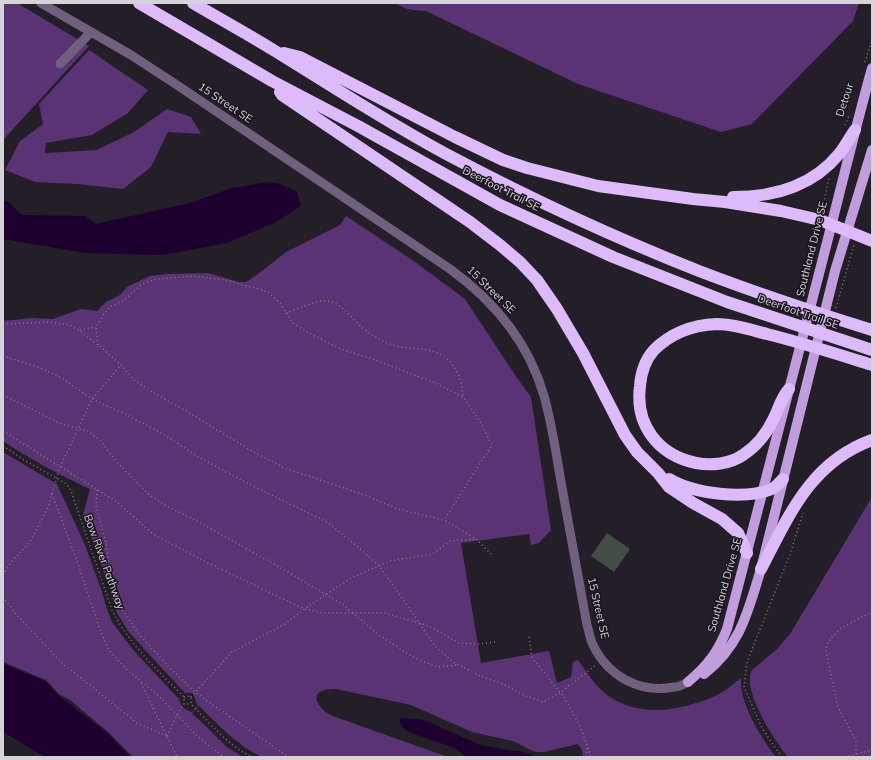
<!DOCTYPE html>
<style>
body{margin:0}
#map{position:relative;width:875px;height:760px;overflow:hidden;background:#231e27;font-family:Mulish,sans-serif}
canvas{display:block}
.frame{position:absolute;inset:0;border:4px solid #d5d2d8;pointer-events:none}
</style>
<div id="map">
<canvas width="875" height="760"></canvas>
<div class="frame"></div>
</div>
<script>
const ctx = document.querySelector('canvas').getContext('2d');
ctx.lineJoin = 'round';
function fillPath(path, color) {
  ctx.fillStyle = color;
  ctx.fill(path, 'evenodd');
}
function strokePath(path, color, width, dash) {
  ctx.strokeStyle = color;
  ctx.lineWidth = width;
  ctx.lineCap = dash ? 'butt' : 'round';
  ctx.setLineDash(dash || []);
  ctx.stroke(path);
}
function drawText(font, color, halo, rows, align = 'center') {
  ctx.font = font + ' Mulish,sans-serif';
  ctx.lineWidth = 3;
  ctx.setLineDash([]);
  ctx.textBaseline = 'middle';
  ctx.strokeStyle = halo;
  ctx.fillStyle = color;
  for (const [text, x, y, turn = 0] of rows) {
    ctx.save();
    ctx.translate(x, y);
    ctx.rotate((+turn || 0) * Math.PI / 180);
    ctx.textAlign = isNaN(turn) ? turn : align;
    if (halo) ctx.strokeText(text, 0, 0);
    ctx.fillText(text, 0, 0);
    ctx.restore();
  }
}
const green = new Path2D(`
 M 3,3 L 17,3 L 89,46 L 3,140 Z
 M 395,3 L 859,3 L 853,21 L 752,124 L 721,132 L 578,84 L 426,11 C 415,11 404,9 395,3 Z
 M 89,50 L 148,90 L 128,113 L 92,135 L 46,143 L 45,153 L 97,150 L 134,132 L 167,109 L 191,117 L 201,134 L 168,132 L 151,167 L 123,189 L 77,184 L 35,182 L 5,170 L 20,141 L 43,124 L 39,104 Z
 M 346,216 L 411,259 L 465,299 L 517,378 L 531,397 L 551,530 L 539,543 L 531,545 L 529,534 L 461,543 L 481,663 L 549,651 L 557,683 L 571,677 L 573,662 L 578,660 C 587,672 594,685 607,695 C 639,718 679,711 713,697 C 723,693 732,685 741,678 C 739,702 761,738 776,757 L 583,757 L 582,750 L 578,744 L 544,752 L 535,752 L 513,741 L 472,732 L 411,705 L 336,689 C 310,688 312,703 330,715 L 448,757 L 262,757 C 236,745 219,725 199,706 L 192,713 L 227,747 L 243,757 L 133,757 L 108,732 L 70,700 L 59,694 L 46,680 L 3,662 L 3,452 L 57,484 L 85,545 L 101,589 L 107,609 L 112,622 L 135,652 L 179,699 C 181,707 184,709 192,712 L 198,706 C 195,702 196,697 192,693 L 185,693 L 145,650 L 128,631 L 117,613 L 102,567 L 83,515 L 90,489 C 60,475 31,460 3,441 L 3,321 L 32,318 L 53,319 L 81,309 L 97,311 L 106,302 L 120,295 L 127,287 L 150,276 L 168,274 L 208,273 L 239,282 L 246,282 L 258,274 L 286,252 L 340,225 Z
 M 872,497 L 872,757 L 788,757 C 775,741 741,690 752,670 L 777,649 L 790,634 Z`);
const water = new Path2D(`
 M 268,182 L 280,184 L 297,192 L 301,206 L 276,222 L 227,243 L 162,255 L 85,253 L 3,239 L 3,202 L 7,201 L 22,215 L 85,216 L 96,224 L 190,203 L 232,188 Z
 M 3,664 L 45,681 L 58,695 L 107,733 L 130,757 L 45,757 L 3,732 Z
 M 405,718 L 424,720 L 480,745 L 513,751 L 520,751 L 537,757 L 467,757 L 455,748 L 406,731 L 401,725 L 399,719 Z`);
const building = new Path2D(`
 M 607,533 L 630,549 L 614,572 L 591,556 Z`);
const path = new Path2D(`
 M 865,62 L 872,39
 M 845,125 L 849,116
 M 822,211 L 829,178
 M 836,308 L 854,245
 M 286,313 C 297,309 316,300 327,301 C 343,303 351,319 363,328 C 369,333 376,338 383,341 C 389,344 395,346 401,347 C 417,350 434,347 447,359 C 459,370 462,382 463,397
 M 3,324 L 50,322 L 69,325 L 77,329 L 102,348 L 121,365 L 134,380 L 152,392 L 186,411 L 252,451 L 284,468 L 359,493 L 398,509 L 444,520 L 476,539 L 492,555
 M 80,330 L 96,327
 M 98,345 L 96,327 L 109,307 L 123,301 L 142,284 L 157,279 L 194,276 L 225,280 L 255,288 L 268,292 L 280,303 L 293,323 L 307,332 L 341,349 L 375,360 L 435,383 L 463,397 L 481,423 L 492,445 L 444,520
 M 3,356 L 38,367 L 62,378 L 92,399 L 129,416 L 165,435 L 195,455 L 245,482 L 327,522 L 357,546 L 379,566 L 403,599 L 435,646 L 453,662 L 480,676 L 503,684 L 526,696 L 543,702 L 560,693 L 596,665
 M 3,395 L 59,423 L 88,431 L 101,441 L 114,459 L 147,493 L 165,505 L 197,521 L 274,564 L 342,604 L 379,635 L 413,657 L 437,667 L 459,665
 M 3,431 L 117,502 L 153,534 L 202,560 L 304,609 L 323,613 L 385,613 L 429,626 L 459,643 L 478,644 L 495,642
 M 3,446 L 24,460 L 65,483 L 70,488 L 112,610 C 129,644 157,670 184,697 L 184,704 L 191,704
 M 97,490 L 96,506 L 106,543 L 111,582 L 120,607 L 139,634 L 170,668 L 196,693 L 288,757
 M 52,494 L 76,558 L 100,630 L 109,650 L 126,669 L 159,696 L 195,734 L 223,757
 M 3,575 L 11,562 L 30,542 L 48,507 L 60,467 L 92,399 L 121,365
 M 3,597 L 16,614 L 61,662 L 137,723 L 167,736
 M 529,637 L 532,658 L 564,697 L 581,728 L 591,757
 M 141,683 L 177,757
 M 184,697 L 187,696 L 191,697 L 191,704 C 210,723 228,746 252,757
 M 191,697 L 232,652 L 285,624 L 310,605 L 351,578 L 390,561 L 433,554 L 450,541 L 476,539
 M 167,736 L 177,715 L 184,704
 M 856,754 L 856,741 L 838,707 L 829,666 L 826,650 L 827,644 L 832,637 L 839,630 L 850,623 L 872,612
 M 586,757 L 587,748
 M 782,757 L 769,739 L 762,728 L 744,687 L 747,662 L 789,557 L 803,513
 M 845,757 L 872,750`);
const minor = new Path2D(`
 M 41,3 L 131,55 L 177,85 L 450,269 C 494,301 529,343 544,396 C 553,427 557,461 563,493 C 571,537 579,581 587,625 C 589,631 590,639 593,645 C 608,676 640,694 674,687 C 679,687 684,684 688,682
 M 60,64 L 91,32`);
const major = new Path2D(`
 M 704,674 C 741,645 748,611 761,569 L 835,271 L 872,150
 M 688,682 C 707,666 718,652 727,629 C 758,508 790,387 821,266 C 838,200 854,133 872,68`);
const highway = new Path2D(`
 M 139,3 L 272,81 L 358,126 L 500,205 L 613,257 L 727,302 L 872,350
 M 193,3 C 220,19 248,34 275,51 C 332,86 388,123 448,155 C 529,198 613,237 699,271 C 756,293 814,312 872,330
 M 284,53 L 300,57 L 455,137 L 503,160 L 527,168 L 598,186 L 693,199 L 725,202 L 781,211 L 820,220 L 872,241
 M 280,92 L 282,95 L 470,222 L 500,245 L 520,262 L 537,280 L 557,309 L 583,353 L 625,435 L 637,452 L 658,473 L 669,487 L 693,503 L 722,519 L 738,533 L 747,553
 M 733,197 C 774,197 812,187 839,154 C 845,147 849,138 855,130
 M 789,389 C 781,398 779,408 774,418 C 767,433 757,446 743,455 C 730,464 711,466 696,463 C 658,455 635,425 640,386 C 641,373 645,360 654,350 C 671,333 693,325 717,324 C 734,324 751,330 767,334 C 803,343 837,354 872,365
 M 669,479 C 694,494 745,500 772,489 C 776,487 780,482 783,479
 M 761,569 C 789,515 811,462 872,440`);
const streetNames = [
 ["Detour",845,100,-72],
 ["15 Street SE",225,103,34],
 ["Deerfoot Trail SE",501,189,27],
 ["Southland Drive SE",812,249,-76],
 ["15 Street SE",491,290,44],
 ["Deerfoot Trail SE",798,312,19],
 ["Bow River Pathway",104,562,70],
 ["Southland Drive SE",725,585,-74],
 ["15 Street SE",598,608,77]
];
fillPath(green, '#593373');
fillPath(water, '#1d002f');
fillPath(building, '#444d45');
strokePath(path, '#807c83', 1.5, [1, 3]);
strokePath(minor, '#705f7e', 9);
strokePath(major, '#c19dde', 10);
strokePath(highway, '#ddbaf9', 12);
drawText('11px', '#d5d2d8', '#1a151e', streetNames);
</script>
